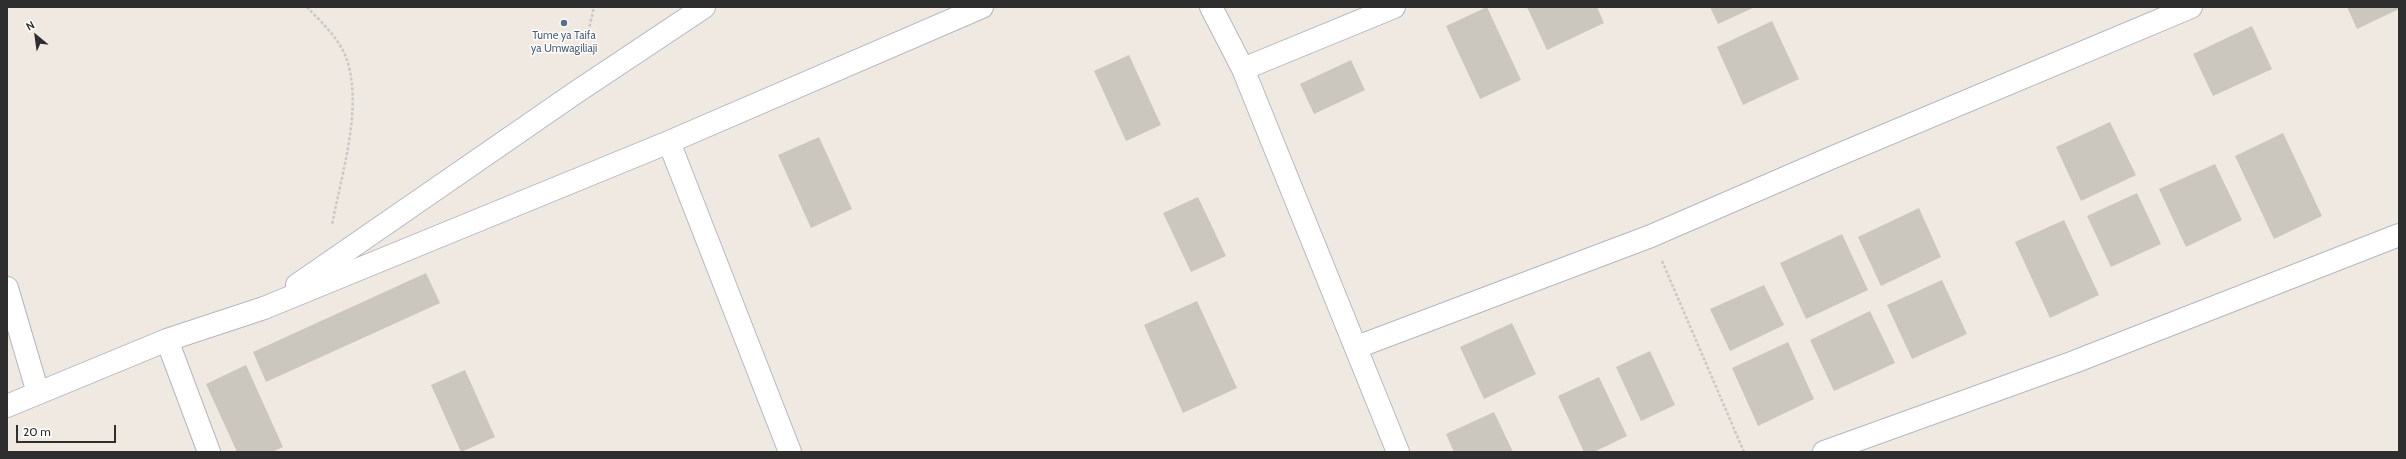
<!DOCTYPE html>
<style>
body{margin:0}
#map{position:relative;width:2406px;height:459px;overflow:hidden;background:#efe9e1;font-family:Cabin,sans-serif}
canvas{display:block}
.frame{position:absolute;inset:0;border:8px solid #2e2e2e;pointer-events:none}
.north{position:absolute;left:16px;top:16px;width:40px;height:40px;-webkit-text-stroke:3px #fff;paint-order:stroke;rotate:331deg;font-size:11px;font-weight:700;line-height:16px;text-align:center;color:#2e2e2e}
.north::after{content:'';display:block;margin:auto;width:14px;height:18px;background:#2e2e2e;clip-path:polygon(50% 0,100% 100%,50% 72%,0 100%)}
.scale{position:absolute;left:16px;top:425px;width:100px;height:18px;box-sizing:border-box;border:2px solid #2e2e2e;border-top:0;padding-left:5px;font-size:12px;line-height:14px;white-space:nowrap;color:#2e2e2e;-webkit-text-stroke:3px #fff;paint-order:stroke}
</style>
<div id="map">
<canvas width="2406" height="459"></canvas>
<div class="frame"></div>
<div class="north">N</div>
<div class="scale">20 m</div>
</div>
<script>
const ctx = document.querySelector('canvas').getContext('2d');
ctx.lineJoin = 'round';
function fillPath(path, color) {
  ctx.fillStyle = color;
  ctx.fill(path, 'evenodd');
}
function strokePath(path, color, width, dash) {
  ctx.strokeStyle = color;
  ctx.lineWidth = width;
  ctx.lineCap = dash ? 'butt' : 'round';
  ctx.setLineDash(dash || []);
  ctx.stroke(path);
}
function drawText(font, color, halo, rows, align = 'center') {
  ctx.font = font + ' Cabin,sans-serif';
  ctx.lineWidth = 3;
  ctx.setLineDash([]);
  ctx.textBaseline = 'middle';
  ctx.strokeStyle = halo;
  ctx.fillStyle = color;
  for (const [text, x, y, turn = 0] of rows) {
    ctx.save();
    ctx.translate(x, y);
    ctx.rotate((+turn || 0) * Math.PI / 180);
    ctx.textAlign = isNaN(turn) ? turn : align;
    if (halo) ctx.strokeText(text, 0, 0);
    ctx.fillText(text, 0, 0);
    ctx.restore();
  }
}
const building = new Path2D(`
 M 1487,7 L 1521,80 L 1480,99 L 1446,26 Z
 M 1527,7 L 1597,7 L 1604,23 L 1547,50 Z
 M 1710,7 L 1755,7 L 1718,24 Z
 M 2347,7 L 2399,7 L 2399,9 L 2357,29 Z
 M 1772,21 L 1799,79 L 1743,105 L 1717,47 Z
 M 2252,26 L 2272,69 L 2213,96 L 2193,54 Z
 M 1129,55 L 1161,125 L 1126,141 L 1094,71 Z
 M 1351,60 L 1365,90 L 1314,114 L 1300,84 Z
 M 2110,122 L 2136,175 L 2081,201 L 2056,147 Z
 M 2283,133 L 2322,216 L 2274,239 L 2235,156 Z
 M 819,137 L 852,209 L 811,228 L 778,155 Z
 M 2215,164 L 2242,220 L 2186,247 L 2159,189 Z
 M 2137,193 L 2161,244 L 2111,267 L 2087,216 Z
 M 1198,197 L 1226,256 L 1191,272 L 1163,213 Z
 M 1919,208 L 1941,257 L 1881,286 L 1858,237 Z
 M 2064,220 L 2099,295 L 2050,318 L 2015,242 Z
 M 1842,234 L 1868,290 L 1806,319 L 1780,263 Z
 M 426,273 L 440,303 L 266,382 L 253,352 Z
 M 1942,280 L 1967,334 L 1912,359 L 1887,305 Z
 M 1764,285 L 1784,325 L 1730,351 L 1710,309 Z
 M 1197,301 L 1237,388 L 1183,413 L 1144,325 Z
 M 1870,311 L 1895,363 L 1834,391 L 1810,340 Z
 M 1512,323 L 1536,374 L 1484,399 L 1460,347 Z
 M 1788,342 L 1814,399 L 1758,426 L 1732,368 Z
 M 1650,351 L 1675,405 L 1641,421 L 1616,367 Z
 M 246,365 L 283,447 L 272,452 L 237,452 L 206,384 Z
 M 465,370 L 495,437 L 461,452 L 431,385 Z
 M 1599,377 L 1627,436 L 1594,452 L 1584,452 L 1558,396 Z
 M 1494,412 L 1513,452 L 1454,452 L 1446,434 Z`);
const path = new Path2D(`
 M 307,7 C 322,23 340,39 347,60 C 363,110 341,175 332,225
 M 584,51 L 594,7
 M 1662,261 L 1744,452`);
const minor = new Path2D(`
 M 1211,7 L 1243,69 L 1398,452
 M 1243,69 L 1394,7
 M 669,142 L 790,452
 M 297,285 L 575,93 L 704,7
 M 7,288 L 38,393
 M 167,340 L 209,452
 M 1357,347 L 1651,236 L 1831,158 L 2191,7
 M 7,406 L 167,340 L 264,308 L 669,142 L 982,7
 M 1824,452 L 2074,362 L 2399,235`);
const markers = [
 [564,23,4,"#5c6f8a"]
];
const serviceNames = [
 ["Tume ya Taifa",564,36],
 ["ya Umwagiliaji",564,49]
];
fillPath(building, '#cbc7bf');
strokePath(minor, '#b4b7c1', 24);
strokePath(path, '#c9c9c9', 2.5, [3, 2]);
strokePath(minor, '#fff', 22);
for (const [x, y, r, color] of markers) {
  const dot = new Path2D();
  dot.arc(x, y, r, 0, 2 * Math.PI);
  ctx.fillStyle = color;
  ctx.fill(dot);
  strokePath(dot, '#fff', 1.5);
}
drawText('11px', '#4e5e75', '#fff', serviceNames);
</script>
